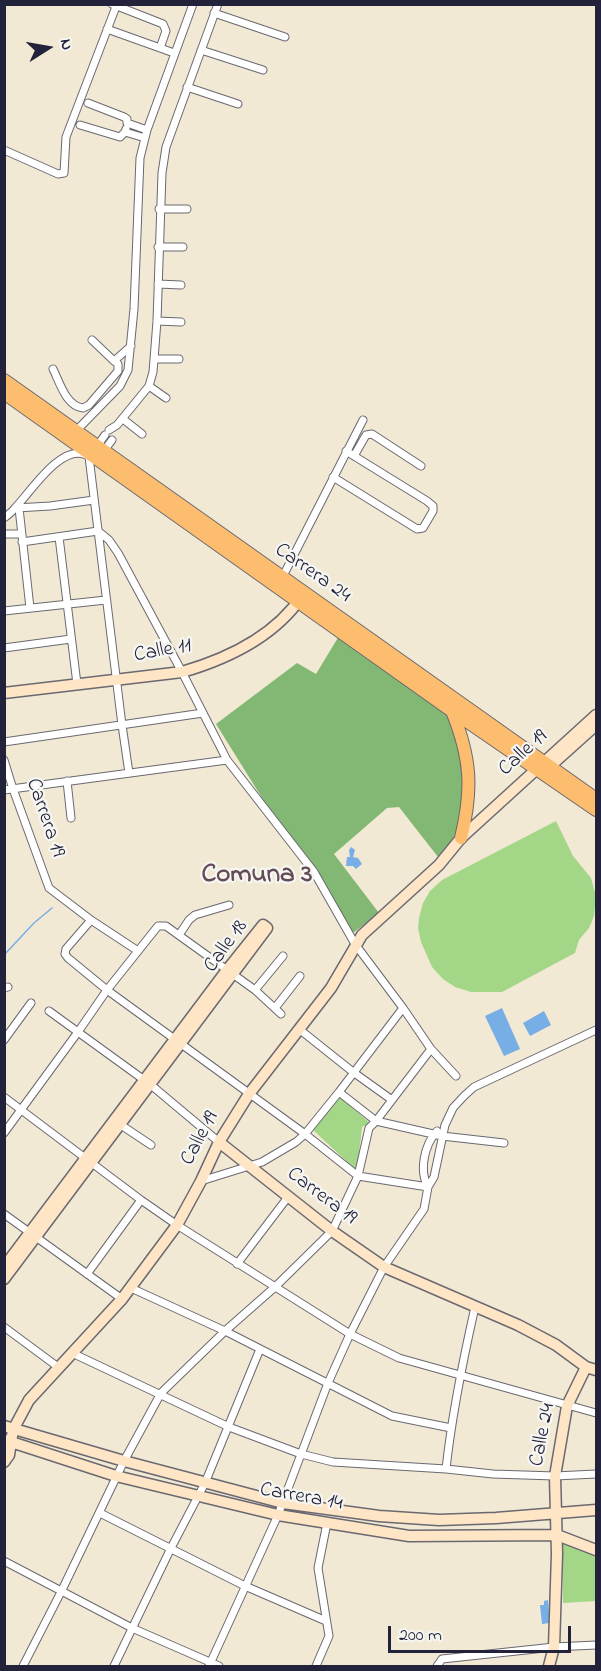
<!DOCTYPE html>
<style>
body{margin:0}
#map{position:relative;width:601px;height:1671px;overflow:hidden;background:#f1e9d4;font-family:"Indie Flower",sans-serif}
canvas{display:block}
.frame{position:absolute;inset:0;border:6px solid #22223b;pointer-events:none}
.north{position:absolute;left:18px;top:18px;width:60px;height:60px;-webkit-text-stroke:4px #f6f6f2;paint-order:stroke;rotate:79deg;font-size:16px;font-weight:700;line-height:24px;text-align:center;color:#22223b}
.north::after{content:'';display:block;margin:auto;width:21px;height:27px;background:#22223b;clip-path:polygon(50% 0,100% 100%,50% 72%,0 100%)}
.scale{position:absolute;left:388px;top:1626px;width:183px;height:27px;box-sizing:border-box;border:3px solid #22223b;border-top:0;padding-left:8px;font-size:18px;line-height:21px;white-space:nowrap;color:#22223b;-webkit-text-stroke:4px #f6f6f2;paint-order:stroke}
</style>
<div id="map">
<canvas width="601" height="1671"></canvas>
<div class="frame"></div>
<div class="north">N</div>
<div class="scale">200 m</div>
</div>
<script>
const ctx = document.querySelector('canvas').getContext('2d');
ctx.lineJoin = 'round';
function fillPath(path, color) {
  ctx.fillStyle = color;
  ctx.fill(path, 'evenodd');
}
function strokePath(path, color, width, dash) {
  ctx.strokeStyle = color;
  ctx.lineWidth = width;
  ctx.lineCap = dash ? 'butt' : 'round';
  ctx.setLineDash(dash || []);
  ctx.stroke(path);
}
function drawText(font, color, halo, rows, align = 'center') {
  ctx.font = font + ' "Indie Flower",sans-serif';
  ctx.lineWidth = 4.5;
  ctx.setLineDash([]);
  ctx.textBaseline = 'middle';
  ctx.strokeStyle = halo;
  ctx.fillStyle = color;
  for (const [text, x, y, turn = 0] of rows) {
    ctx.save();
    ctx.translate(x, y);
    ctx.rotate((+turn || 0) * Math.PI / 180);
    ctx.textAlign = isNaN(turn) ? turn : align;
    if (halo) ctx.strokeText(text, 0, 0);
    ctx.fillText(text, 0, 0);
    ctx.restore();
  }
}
const green = new Path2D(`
 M 556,821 L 573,856 L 591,878 L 596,896 L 594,916 L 589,928 L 579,940 L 575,953 L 502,992 L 471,992 L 455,987 L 443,979 L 432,967 L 421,942 L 418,928 L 419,918 L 423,903 L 430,891 L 442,880 Z
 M 339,1097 L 370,1123 L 362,1127 L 357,1171 L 313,1130 Z
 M 563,1543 L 596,1553 L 596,1601 L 563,1603 Z`);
const forest = new Path2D(`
 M 339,636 L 448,715 L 461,743 L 466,786 L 463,815 L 452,841 L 438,857 L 399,807 L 387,808 L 334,854 L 379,913 L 353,933 L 331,895 L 312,866 L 277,822 L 216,724 L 297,663 L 316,674 Z`);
const water = new Path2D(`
 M 351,847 L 355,850 L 353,857 L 358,858 L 362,864 L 356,869 L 353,866 L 346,866 L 347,857 L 350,857 L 349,850 Z
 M 502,1008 L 520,1049 L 504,1056 L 485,1016 Z
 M 544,1011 L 551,1025 L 530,1036 L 523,1023 Z
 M 548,1600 L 550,1623 L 542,1624 L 540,1605 L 544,1605 L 544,1601 Z`);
const stream = new Path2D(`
 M 4,955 L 34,923 L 52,908`);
const street = new Path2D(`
 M 112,4 L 163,24 L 166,31 L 160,48
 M 214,13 L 285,37
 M 107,29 L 174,53
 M 201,50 L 263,70
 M 187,87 L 238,104
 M 88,103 L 124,117 L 127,119 L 127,123 L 147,130
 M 80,125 L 120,137 L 125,132
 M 126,129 L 125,132 L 145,138
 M 4,150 L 58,174 L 64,173 L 66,137 L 117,4
 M 159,209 L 187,209
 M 158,247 L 183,247
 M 158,284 L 181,285
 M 157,321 L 181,322
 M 92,340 L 114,361
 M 155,359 L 179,359
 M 53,369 C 60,383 66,406 83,408 L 89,405 L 118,371 L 118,364 L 114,361 L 131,346
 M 149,386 L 166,398
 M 123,419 L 142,434
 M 109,430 L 117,425 L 149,386 L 153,372 L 157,321 L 162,173 L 166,147 L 218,4
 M 76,431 L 120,386 L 128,370 L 134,309 L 140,158 L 147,130 L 193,4
 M 105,435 L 89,457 L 122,725 L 129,773
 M 103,452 L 112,440
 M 354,456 L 366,435 L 372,434 L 421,466
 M 333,477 L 417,529 L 423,528 L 433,511 L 433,506 L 427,501 L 346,451
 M 16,508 L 50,506 L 94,500
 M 19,508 L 30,608
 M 4,518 C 8,515 12,512 15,508 C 30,493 61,443 86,455
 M 4,534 L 21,534
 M 59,537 L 77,684
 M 22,542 L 98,531 L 109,540 L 118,553 L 182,672 L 227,760 L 314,872 L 355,944 L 403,1008 L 431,1049 L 456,1076
 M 282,578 L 363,420
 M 4,611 L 106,600
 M 4,648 L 71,639
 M 4,742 L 203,713
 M 4,760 L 13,789 L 49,888 L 91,920 L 138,951
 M 67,781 L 71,818
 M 4,790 L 227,760
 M 91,920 L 66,949 L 65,954 L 68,958 L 107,990 L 305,1134 L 358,1176 L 428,1187
 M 179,935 L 189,920 L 195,915 L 229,905
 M 4,988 L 8,987
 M 255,990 L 283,956
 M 275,1008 L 300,976
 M 49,1011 L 151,1085 L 219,1142
 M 299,1029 L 353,1072 L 392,1100
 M 4,1040 L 31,1003
 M 339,1092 L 376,1121 L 442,1136 L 504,1143
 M 4,1097 L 141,1200 L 177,1225 L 350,1334 L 399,1358 L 596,1413
 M 121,1125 L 151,1145
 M 4,1133 L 78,1032 L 107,990 L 158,926 L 166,926 L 255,990 L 281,1014
 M 201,1181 L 262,1162 L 296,1142 L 305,1134 L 339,1092 L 403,1008
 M 428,1187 C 419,1171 424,1145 437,1131
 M 4,1214 L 122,1299
 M 237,1264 L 288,1197
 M 87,1274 L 141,1200
 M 131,1288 L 225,1331 L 392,1416 L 451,1428
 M 4,1327 L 58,1367
 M 72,1353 L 229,1427 L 301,1454 L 333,1462 L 446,1469 L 493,1474 L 555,1476 L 596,1474
 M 446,1469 C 452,1414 463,1360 475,1307
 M 100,1513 L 245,1586 L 326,1621
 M 4,1561 L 132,1628 L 219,1666
 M 23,1666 L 62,1590 L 124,1461 L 161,1393 L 225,1331 L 275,1287 L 332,1231 L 358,1176 L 369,1128 L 376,1121 L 431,1049
 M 114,1666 L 171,1548 L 205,1483 L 260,1349
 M 209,1666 L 278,1515 L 328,1383 L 350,1334 L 384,1267 L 424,1209 L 428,1187 L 434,1177 L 445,1125 L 453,1108 L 464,1096 L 474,1087 L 596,1030
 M 316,1666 L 329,1636 L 318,1568 L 327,1523
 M 437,1666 L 442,1659 L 554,1647 L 596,1645`);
const secondary = new Path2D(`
 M 4,693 L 182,672 C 227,659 275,636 302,596
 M 547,769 L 596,725
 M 219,1142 L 332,1231 L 384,1267 L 518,1325 L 556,1345 L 586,1367 L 596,1370
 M 4,1267 L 227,970 L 263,925 L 267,928 L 4,1279
 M 4,1426 L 124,1461 L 283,1503 L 379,1516 L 439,1520 L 496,1518 L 596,1510
 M 5,1440 L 116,1476 L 278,1515 L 409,1536 L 557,1535 L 596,1550
 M 4,1462 L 9,1455 L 13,1430 L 29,1400 L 122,1299 L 177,1225 L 201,1181 L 219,1142 L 249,1094 L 331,988 L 362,935 L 439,865 L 461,838 L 596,715
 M 549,1666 L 554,1647 L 557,1554 L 555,1476 L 567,1406 L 586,1367`);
const primary = new Path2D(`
 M 4,380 L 596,799
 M 4,393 L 452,711 L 596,810
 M 452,711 C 471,758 473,789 461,838`);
const streetNames = [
 ["Carrera 24",312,574,35],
 ["Calle 11",163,652,-10],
 ["Calle 19",524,754,-42],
 ["Carrera 19",44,818,71],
 ["Calle 18",227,947,-54],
 ["Calle 19",201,1139,-62],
 ["Carrera 19",321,1197,37],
 ["Calle 24",544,1435,-79],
 ["Carrera 14",301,1498,10]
];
const districtNames = [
 ["Comuna 3",257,877]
];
fillPath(green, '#a3d787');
fillPath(forest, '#82b874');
fillPath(water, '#77aee6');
strokePath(stream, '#77aee6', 1.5);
strokePath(street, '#6a6871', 9);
strokePath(secondary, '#6a6871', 13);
strokePath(primary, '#6a6871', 14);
strokePath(street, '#fff', 7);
strokePath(secondary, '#fee5c5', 10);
strokePath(primary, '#fcbd6f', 12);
drawText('21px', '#22223b', '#f6f6f2', streetNames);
drawText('bold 27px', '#644b56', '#f6f6f2', districtNames);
</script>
